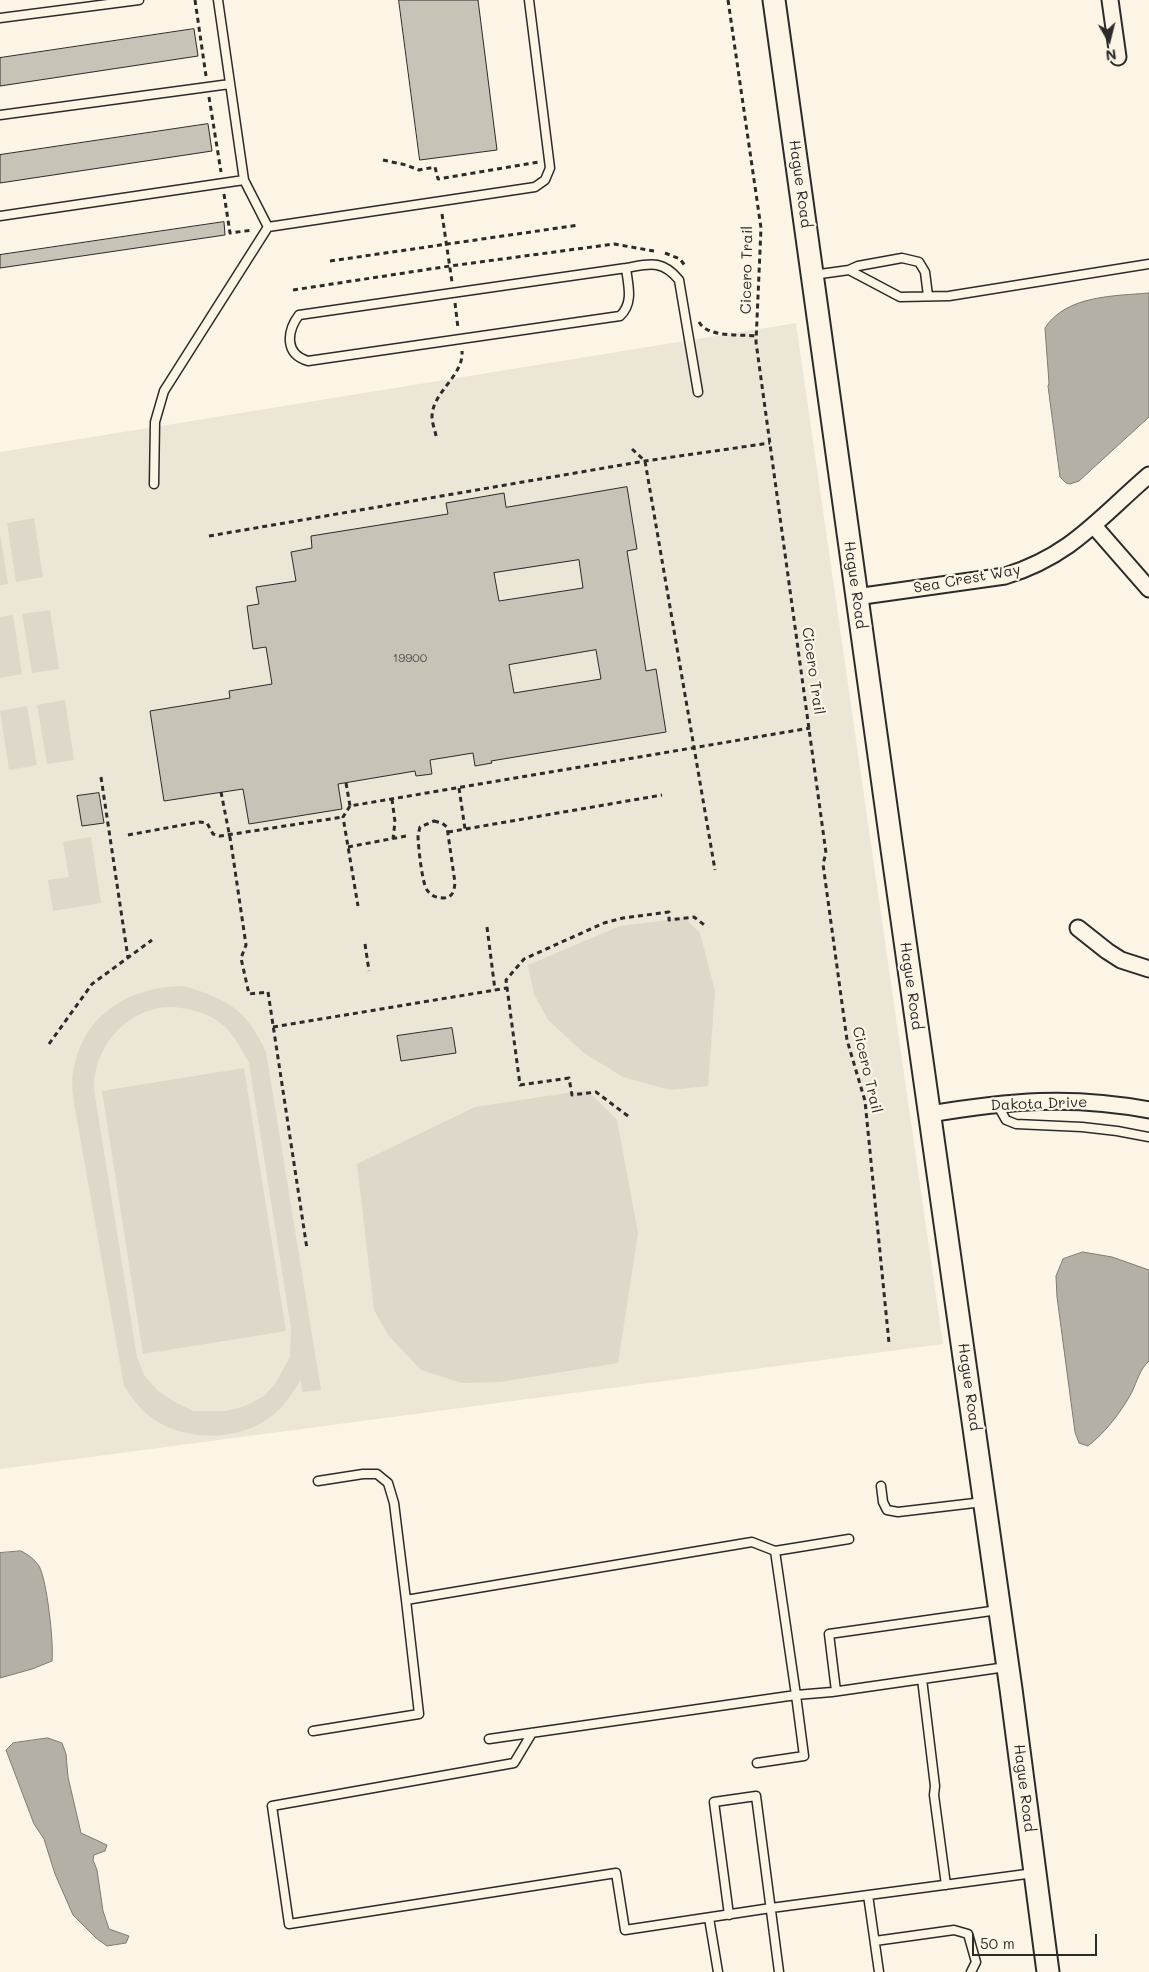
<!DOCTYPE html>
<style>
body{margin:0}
#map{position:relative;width:1149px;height:1972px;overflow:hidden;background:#fcf5e5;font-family:Mali,sans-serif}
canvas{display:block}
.north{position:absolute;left:1084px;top:15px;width:50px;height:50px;-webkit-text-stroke:4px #fcf5e5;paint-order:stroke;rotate:172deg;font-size:14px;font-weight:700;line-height:20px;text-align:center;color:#2b2b2b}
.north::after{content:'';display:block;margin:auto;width:18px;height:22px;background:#2b2b2b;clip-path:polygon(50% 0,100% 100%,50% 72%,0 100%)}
.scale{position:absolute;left:972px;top:1934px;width:125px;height:22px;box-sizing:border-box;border:2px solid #2b2b2b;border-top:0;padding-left:6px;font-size:15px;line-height:18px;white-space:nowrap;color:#2b2b2b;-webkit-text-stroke:4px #fcf5e5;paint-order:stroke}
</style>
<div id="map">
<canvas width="1149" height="1972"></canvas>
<div class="north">N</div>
<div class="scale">50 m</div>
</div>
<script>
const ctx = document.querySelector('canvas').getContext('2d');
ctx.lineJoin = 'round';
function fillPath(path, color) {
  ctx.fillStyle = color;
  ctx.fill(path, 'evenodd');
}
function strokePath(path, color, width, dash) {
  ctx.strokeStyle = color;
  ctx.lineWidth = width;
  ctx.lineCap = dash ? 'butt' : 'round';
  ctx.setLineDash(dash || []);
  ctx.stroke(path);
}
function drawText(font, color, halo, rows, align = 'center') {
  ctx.font = font + ' Mali,sans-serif';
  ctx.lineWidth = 4.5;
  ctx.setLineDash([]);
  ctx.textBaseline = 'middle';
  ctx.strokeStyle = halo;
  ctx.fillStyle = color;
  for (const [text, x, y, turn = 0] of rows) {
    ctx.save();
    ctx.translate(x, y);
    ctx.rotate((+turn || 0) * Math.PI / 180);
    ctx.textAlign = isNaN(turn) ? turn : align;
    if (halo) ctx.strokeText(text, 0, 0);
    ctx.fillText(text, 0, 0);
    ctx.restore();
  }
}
const built = new Path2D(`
 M 796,323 L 943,1344 L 0,1469 L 0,452 Z`);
const green = new Path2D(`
 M 34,518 L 43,577 L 16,582 L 7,523 Z
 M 0,533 L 8,584 L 0,585 Z
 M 50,610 L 59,669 L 32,673 L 22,614 Z
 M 13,615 L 22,674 L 0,678 L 0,617 Z
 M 65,700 L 74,760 L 47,764 L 37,705 Z
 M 27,706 L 37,765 L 9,770 L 0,711 Z
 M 91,837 L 101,903 L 53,911 L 48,880 L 69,877 L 63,842 Z
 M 685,918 L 700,933 L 715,991 L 708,1086 L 670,1090 L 623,1077 L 584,1053 L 548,1020 L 534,994 L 528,965 L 620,926 Z
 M 184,986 C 229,1000 246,1009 266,1052 L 321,1390 L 302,1392 L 301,1380 C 291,1395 282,1410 266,1420 C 235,1441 186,1441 155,1420 C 142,1412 133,1399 124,1386 L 74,1103 C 73,1093 71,1081 73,1072 C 83,1014 128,987 184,986 ZM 173,1007 C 216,1012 230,1025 249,1063 L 291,1328 L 290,1357 L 275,1384 L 264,1396 L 245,1406 L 226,1411 L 193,1411 L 173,1401 L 158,1391 L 144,1375 L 137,1357 L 97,1108 C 96,1101 94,1093 94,1085 C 95,1050 120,1018 154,1009 C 160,1007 167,1007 173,1007 Z
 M 244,1068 L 286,1331 L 143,1354 L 102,1091 Z
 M 587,1090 L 617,1120 L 638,1233 L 618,1363 L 500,1382 L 462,1383 L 421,1370 L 388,1335 L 374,1310 L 357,1164 L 475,1107 Z`);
const water = new Path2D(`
 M 1149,293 L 1149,417 L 1079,481 L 1070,484 L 1066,483 L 1060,477 L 1048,386 L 1049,383 L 1045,328 C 1066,295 1115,296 1149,293 Z
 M 1083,1252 L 1112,1257 L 1149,1270 L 1149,1361 C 1140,1369 1137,1381 1132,1392 C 1121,1412 1106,1432 1088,1446 L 1079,1443 L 1075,1432 L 1057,1297 L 1056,1276 L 1063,1259 Z
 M 21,1551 C 29,1555 34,1559 39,1566 C 47,1580 54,1644 52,1661 L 32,1669 L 0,1678 L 0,1553 Z
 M 48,1738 L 62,1743 L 66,1754 L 68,1777 L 81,1833 L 107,1845 L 105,1851 L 94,1855 L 93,1860 L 97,1870 L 103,1911 L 109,1929 L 129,1936 L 126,1943 L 107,1946 L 96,1938 L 73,1915 L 55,1874 L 44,1839 L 34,1824 L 6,1750 L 13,1743 Z`);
const building = new Path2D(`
 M 399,0 L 478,0 L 497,150 L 420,160 Z
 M 194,29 L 198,56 L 0,86 L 0,58 Z
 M 208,124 L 212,151 L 0,183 L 0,155 Z
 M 224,222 L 225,235 L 0,268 L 0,255 Z
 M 627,487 L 637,549 L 627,551 L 646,671 L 656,669 L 666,732 L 491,761 L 492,763 L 475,766 L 473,753 L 430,760 L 432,774 L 416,776 L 415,771 L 338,784 L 342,809 L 249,824 L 243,789 L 164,801 L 150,711 L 230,698 L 229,691 L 272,684 L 266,647 L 253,649 L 247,606 L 259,604 L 256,587 L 296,581 L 291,552 L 312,548 L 311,536 L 448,514 L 446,503 L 504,493 L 506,507 ZM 579,560 L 583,588 L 499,601 L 494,573 ZM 596,650 L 601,679 L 514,693 L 509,665 Z
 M 99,793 L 104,823 L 82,826 L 77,796 Z
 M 452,1028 L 456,1053 L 401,1061 L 397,1036 Z`);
const path = new Path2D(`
 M 195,0 L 206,76
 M 728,0 L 761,228 L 756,342 L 826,853 L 823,864 L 847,1040 L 865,1101 L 889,1343
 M 209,97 L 221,172
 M 383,160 L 406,165 L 419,170 L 435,167 L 438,179 L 539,162
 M 224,194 L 230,233 L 253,230
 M 442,214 L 452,282
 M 665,253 L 680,259 L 686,267
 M 330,261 L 579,225
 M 293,290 L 450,266 L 614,244 L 654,251
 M 455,303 L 458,328
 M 699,322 C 708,338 740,334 756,336
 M 436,436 C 435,430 432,423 432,417 C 432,392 464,376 462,351
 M 632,449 L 645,461 L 715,870
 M 209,536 L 645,461 L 770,443
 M 101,777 L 128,958
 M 346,783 L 350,806 L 810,728
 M 459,788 L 465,829
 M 221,792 L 231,843 L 246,945 L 241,958 L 249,994 L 268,992 L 307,1249
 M 392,799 L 395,822 L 393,839
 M 350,806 L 343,817 L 358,906
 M 434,821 L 442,823 L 447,827 L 455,883 C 454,891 453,897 444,898 C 437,898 431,896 427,890 C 422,883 418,845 418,835 L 420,827 Z
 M 448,832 L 662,795
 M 128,835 L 199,822 L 207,823 L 213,834 L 220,836 L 343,817
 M 348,847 L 406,836
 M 487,927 L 495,990
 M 365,944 L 369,971
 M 273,1027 L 507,988
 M 49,1044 L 92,984 L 152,940
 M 628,1116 L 596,1092 L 572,1095 L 569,1078 L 520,1085 L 506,980 L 524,959 L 604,923 L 623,918 L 669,912 L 669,920 L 694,917 L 707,927`);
const service = new Path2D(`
 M 218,0 L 244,180 L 268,227
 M 0,18 L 139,0
 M 0,115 L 230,84
 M 0,216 L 244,180
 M 626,268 C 628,285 634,303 620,316 L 308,361 C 284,354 287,331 299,315 L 626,268 C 649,264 662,259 679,280 L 698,392
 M 849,270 L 858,266 L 902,258 L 919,262 L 925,272 L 928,296
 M 813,275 L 849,270 L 900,297 L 949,296 L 1149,264
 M 154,484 L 155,422 L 164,391 L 268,227 L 535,187 L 545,180 L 550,168 L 529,0
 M 997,1104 L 1006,1120 L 1016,1124 L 1082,1127 L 1117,1131 L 1149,1137
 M 318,1481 L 363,1474 L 377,1474 L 388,1483 L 394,1503 L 406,1600
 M 881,1486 L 883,1502 L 887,1510 L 898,1512 L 983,1502
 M 922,1679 L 935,1786 L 934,1795 L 946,1885
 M 836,1691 L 829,1634 L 998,1610
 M 313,1731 L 419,1714 L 406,1600 L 752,1542 L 775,1551
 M 532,1733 L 514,1763 L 272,1806 L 289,1924 L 616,1873 L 625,1930 L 771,1908 L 1034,1873
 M 489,1739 L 796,1695 L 775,1551 L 849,1539
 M 757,1763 L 804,1756 L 796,1695 L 832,1692 L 1006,1667
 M 868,1895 L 879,1972
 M 729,1915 L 714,1802 L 756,1796 L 779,1972
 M 709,1918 L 718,1972
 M 875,1941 L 954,1930 L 968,1934 L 976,1962 L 971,1972`);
const minor = new Path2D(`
 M 1110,0 L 1118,57
 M 1094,526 L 1149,589
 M 856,597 L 1005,576 C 1071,556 1099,518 1149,475
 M 1078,928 L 1107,951 L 1121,960 L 1149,969
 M 930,1114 C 1008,1101 1071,1095 1149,1110`);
const secondary = new Path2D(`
 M 774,0 L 891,842 L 1011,1689 L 1048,1972`);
const numberNames = [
 ["19900",410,658]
];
const streetNames = [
 ["Hague Road",800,184,82],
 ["Cicero Trail",747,270,-89],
 ["Sea Crest Way",967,579,-10],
 ["Hague Road",855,585,82],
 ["Cicero Trail",813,671,82],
 ["Hague Road",911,986,82],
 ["Cicero Trail",867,1070,77],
 ["Dakota Drive",1039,1104,-2],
 ["Hague Road",969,1387,82],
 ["Hague Road",1024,1788,83]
];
fillPath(built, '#ece6d7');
fillPath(green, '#ded8ca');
fillPath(water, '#b4b0a5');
strokePath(water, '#7d7b74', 1);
fillPath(building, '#c8c3b7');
strokePath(building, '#2b2b2b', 1);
strokePath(service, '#2b2b2b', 11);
strokePath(minor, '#2b2b2b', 19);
strokePath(secondary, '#2b2b2b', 25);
strokePath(path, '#2b2b2b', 3, [5, 4]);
strokePath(service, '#fcf5e5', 8);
strokePath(minor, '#fcf5e5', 15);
strokePath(secondary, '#fcf5e5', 21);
drawText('12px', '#52514e', null, numberNames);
drawText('15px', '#2b2b2b', '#fcf5e5', streetNames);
</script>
